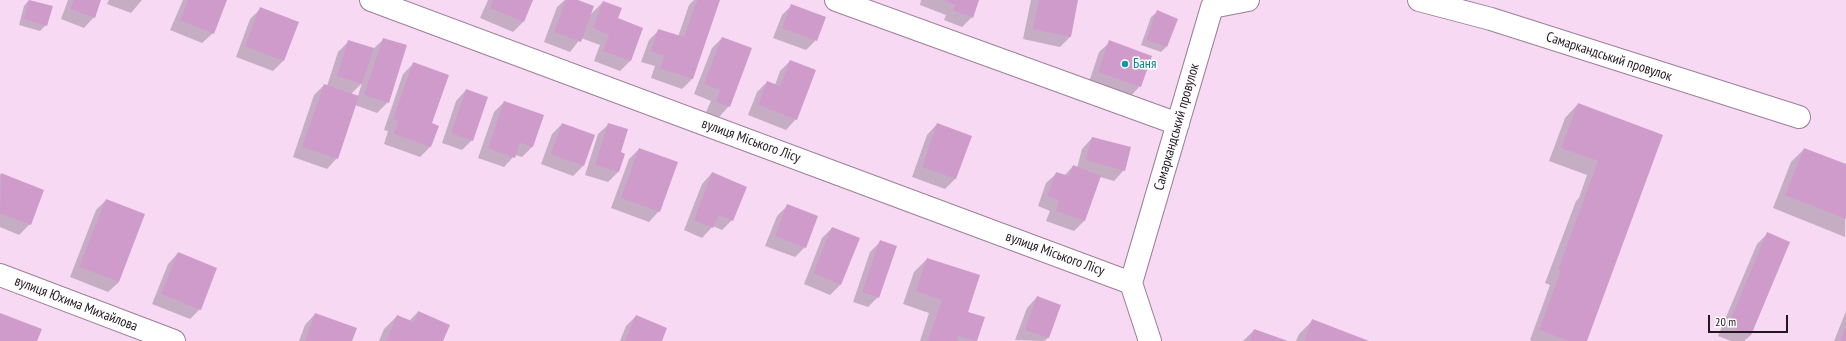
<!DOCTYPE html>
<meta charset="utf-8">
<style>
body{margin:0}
#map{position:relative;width:1846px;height:341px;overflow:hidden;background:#f7d9f4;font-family:"PT Sans Narrow",sans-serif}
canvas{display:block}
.scale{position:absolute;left:1708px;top:315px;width:80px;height:18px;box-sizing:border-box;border:2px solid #231822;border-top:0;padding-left:5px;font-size:12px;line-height:14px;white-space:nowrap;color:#231822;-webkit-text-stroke:3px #fff;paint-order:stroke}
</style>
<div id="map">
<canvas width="1846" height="341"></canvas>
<div class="scale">20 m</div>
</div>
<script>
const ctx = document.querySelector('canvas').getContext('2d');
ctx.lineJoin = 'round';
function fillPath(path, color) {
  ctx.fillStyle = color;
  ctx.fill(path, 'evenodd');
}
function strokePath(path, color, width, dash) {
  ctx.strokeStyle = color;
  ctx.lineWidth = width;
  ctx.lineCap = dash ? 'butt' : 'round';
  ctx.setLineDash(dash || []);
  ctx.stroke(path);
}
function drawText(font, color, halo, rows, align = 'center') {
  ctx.font = font + ' "PT Sans Narrow",sans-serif';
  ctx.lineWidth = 3;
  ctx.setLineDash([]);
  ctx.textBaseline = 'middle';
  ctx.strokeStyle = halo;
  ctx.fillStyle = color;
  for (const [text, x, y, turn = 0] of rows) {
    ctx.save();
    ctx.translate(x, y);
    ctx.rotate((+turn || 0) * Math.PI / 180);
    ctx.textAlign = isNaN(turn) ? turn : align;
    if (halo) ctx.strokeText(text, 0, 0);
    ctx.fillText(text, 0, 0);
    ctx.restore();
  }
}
const shadow = new Path2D(`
 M 29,0 L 46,25 L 40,31 L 19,25 L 24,6 Z
 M 68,0 L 100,0 L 94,17 L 84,28 L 61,19 Z
 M 109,0 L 142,0 L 131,13 L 107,4 Z
 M 183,0 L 226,0 L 213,33 L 202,43 L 170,30 Z
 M 488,0 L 532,0 L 523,22 L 513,32 L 480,18 Z
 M 565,0 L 576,0 L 590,15 L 603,2 L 617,19 L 630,61 L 620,71 L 594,61 L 600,45 L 581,38 L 570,52 L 544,42 L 557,7 Z
 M 694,0 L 719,1 L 692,79 L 682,89 L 651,78 L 655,66 L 641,62 L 649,40 L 659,30 L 678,37 L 689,5 Z
 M 921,0 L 978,0 L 972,17 L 962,27 L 944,20 L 946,15 L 920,5 Z
 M 1031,0 L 1077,0 L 1070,37 L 1060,47 L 1023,39 Z
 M 792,5 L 816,40 L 806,50 L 773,38 L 782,15 Z
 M 261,8 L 283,61 L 273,71 L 236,57 L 250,19 Z
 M 1157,12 L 1176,19 L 1166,47 L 1161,52 L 1141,45 L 1151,17 Z
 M 722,38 L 729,106 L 719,117 L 706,112 L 711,101 L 694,94 L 712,48 Z
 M 384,39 L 388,102 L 377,113 L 355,105 L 337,158 L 327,169 L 293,157 L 314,95 L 324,85 L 327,86 L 338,52 L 349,41 L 373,49 ZM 362,83 L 358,96 L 351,94 Z
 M 1110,42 L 1140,86 L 1130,97 L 1089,82 L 1099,52 Z
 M 790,61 L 796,119 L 786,130 L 748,115 L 757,92 L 767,82 L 775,85 L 780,71 Z
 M 414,63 L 430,124 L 438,126 L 430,147 L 420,157 L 384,144 L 388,131 L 384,130 L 403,74 Z
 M 466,90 L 472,140 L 462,150 L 442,143 L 456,101 Z
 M 504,102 L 543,116 L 532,147 L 522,157 L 515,155 L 504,167 L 478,158 L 494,112 Z
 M 1578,104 L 1662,135 L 1586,341 L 1532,341 L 1530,340 L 1550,285 L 1545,283 L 1576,201 L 1579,198 L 1587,175 L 1549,161 L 1565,118 Z
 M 562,124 L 584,165 L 573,176 L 541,164 L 552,134 Z
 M 609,124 L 619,153 L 623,154 L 618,172 L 608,182 L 585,175 L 598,134 Z
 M 937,124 L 970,136 L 955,179 L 945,189 L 912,177 L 927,135 Z
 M 1092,138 L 1124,170 L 1114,181 L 1100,177 L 1084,221 L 1074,231 L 1046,221 L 1050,211 L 1038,206 L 1046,183 L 1057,173 L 1064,176 L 1073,166 L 1077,168 L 1082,149 Z
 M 639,149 L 659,211 L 649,222 L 611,208 L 629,159 Z
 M 1804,149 L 1846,165 L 1845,237 L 1773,208 L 1791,162 Z
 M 712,173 L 732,220 L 722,230 L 713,226 L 702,238 L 684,230 L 702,184 Z
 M 1,174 L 30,224 L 19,235 L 0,227 L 0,175 Z
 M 106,200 L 119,282 L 108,292 L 70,277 L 96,210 Z
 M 787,206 L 805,247 L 795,257 L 765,246 L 777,216 Z
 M 832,228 L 840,285 L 830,295 L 804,284 L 822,238 Z
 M 1767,234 L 1789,243 L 1751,335 L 1744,341 L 1731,341 L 1718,336 L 1757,244 Z
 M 881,241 L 878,297 L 868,307 L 853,302 L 870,252 Z
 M 178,253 L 200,309 L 190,319 L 152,304 L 168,264 Z
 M 927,259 L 967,312 L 984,318 L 976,341 L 920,341 L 929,313 L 903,304 L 914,272 Z
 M 1037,297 L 1059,306 L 1048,338 L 1044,341 L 1015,340 L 1027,308 Z
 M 1846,311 L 1846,341 L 1834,341 Z
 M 418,312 L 442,341 L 379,341 L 384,329 L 397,316 L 409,321 Z
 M 315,314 L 351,341 L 299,341 L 305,325 Z
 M 636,316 L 661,341 L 620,341 L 626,326 Z
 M 1312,321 L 1366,341 L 1296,341 L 1299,334 Z
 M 1254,330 L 1286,341 L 1243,341 Z`);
const building = new Path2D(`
 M 29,0 L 53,6 L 47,26 L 24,19 Z
 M 74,0 L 101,0 L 95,18 L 70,9 Z
 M 188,0 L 227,0 L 214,34 L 180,20 Z
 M 493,0 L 533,0 L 524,22 L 490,8 Z
 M 566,0 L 578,0 L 594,6 L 581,42 L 554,32 Z
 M 697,0 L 720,0 L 693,79 L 660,68 L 664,56 L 651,51 L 658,29 L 684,37 Z
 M 944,0 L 979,0 L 973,18 L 953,10 L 955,5 Z
 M 1039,0 L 1078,0 L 1071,37 L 1033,29 Z
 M 603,1 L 622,8 L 618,18 L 643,28 L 631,61 L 603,51 L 609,35 L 593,28 Z
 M 791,4 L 826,17 L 817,41 L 782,28 Z
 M 260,7 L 299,22 L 284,61 L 245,46 Z
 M 1157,10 L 1178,19 L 1167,47 L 1146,40 Z
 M 722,37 L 752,48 L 730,107 L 716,102 L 720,90 L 704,84 Z
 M 383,38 L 407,45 L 389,103 L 364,95 Z
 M 348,40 L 374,48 L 362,84 L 337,76 Z
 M 1109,40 L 1152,56 L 1141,87 L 1098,72 Z
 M 790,60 L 816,70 L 797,120 L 758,105 L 767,81 L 780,86 Z
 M 413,62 L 449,75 L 432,123 L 439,126 L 431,147 L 394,134 L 398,121 L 393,119 Z
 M 324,84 L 359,96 L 338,159 L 302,147 Z
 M 466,89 L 488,97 L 473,141 L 451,133 Z
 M 504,101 L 544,115 L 533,147 L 520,143 L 515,158 L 488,148 Z
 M 1578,103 L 1663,135 L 1587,341 L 1569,341 L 1539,330 L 1561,271 L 1558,270 L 1598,161 L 1561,148 Z
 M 562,123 L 595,135 L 584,166 L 551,154 Z
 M 608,123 L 628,129 L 621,152 L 625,154 L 619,172 L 595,165 Z
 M 937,123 L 972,136 L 956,179 L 922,167 Z
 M 1092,137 L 1131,147 L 1125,171 L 1086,160 Z
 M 639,148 L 678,162 L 660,212 L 621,198 Z
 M 1804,148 L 1846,164 L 1846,219 L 1785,195 Z
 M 1073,165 L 1101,176 L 1085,221 L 1056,211 L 1059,201 L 1047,196 L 1056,172 L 1069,176 Z
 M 712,172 L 747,187 L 733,221 L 719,215 L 713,228 L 694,220 Z
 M 1,173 L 44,190 L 31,225 L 0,213 Z
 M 106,199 L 145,214 L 119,282 L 79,267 Z
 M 787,204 L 818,216 L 806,248 L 775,236 Z
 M 832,227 L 860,238 L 841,285 L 813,273 Z
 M 1767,232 L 1790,242 L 1751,335 L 1728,326 Z
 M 880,240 L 897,246 L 879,298 L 862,292 Z
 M 178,252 L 217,268 L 201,310 L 161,294 Z
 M 927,258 L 980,275 L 968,312 L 985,317 L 977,341 L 958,336 L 957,341 L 928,341 L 942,300 L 916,291 Z
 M 1037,296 L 1061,305 L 1049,338 L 1025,330 Z
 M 418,311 L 450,325 L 443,341 L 386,341 L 397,315 L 414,322 Z
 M 0,313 L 42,329 L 37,341 L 0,341 Z
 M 315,313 L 357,328 L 352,341 L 305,341 Z
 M 636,315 L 667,328 L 662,341 L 625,341 Z
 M 1312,319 L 1369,341 L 1304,341 Z
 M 1846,326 L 1846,341 L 1840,341 Z
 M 1254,329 L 1288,341 L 1250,341 Z`);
const minor = new Path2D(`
 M 371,0 L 1131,283
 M 836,0 L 1178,124
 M 1419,0 L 1491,19 L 1799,117
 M 0,275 L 174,341
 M 1131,283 L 1212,7 L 1248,0
 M 1131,283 L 1150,341`);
const markers = [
 [1125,64,4,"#0f9aa8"]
];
const streetNames = [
 ["Самаркандський провулок",1609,57,18],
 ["Самаркандський провулок",1177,127,-74],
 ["вулиця Міського Лісу",751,141,20],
 ["вулиця Міського Лісу",1055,254,20],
 ["вулиця Юхима Михайлова",76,304,21]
];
const cultureNames = [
 ["Баня",1133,64]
];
fillPath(shadow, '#0003');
fillPath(building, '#cf9bcb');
strokePath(minor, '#9b7f98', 24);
strokePath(minor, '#fff', 22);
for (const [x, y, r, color] of markers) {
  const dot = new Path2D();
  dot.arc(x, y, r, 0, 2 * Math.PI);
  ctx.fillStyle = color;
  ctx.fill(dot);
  strokePath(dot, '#fff', 1.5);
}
drawText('14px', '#231822', '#fff', streetNames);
drawText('14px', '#0d838f', '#fff', cultureNames, 'left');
</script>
